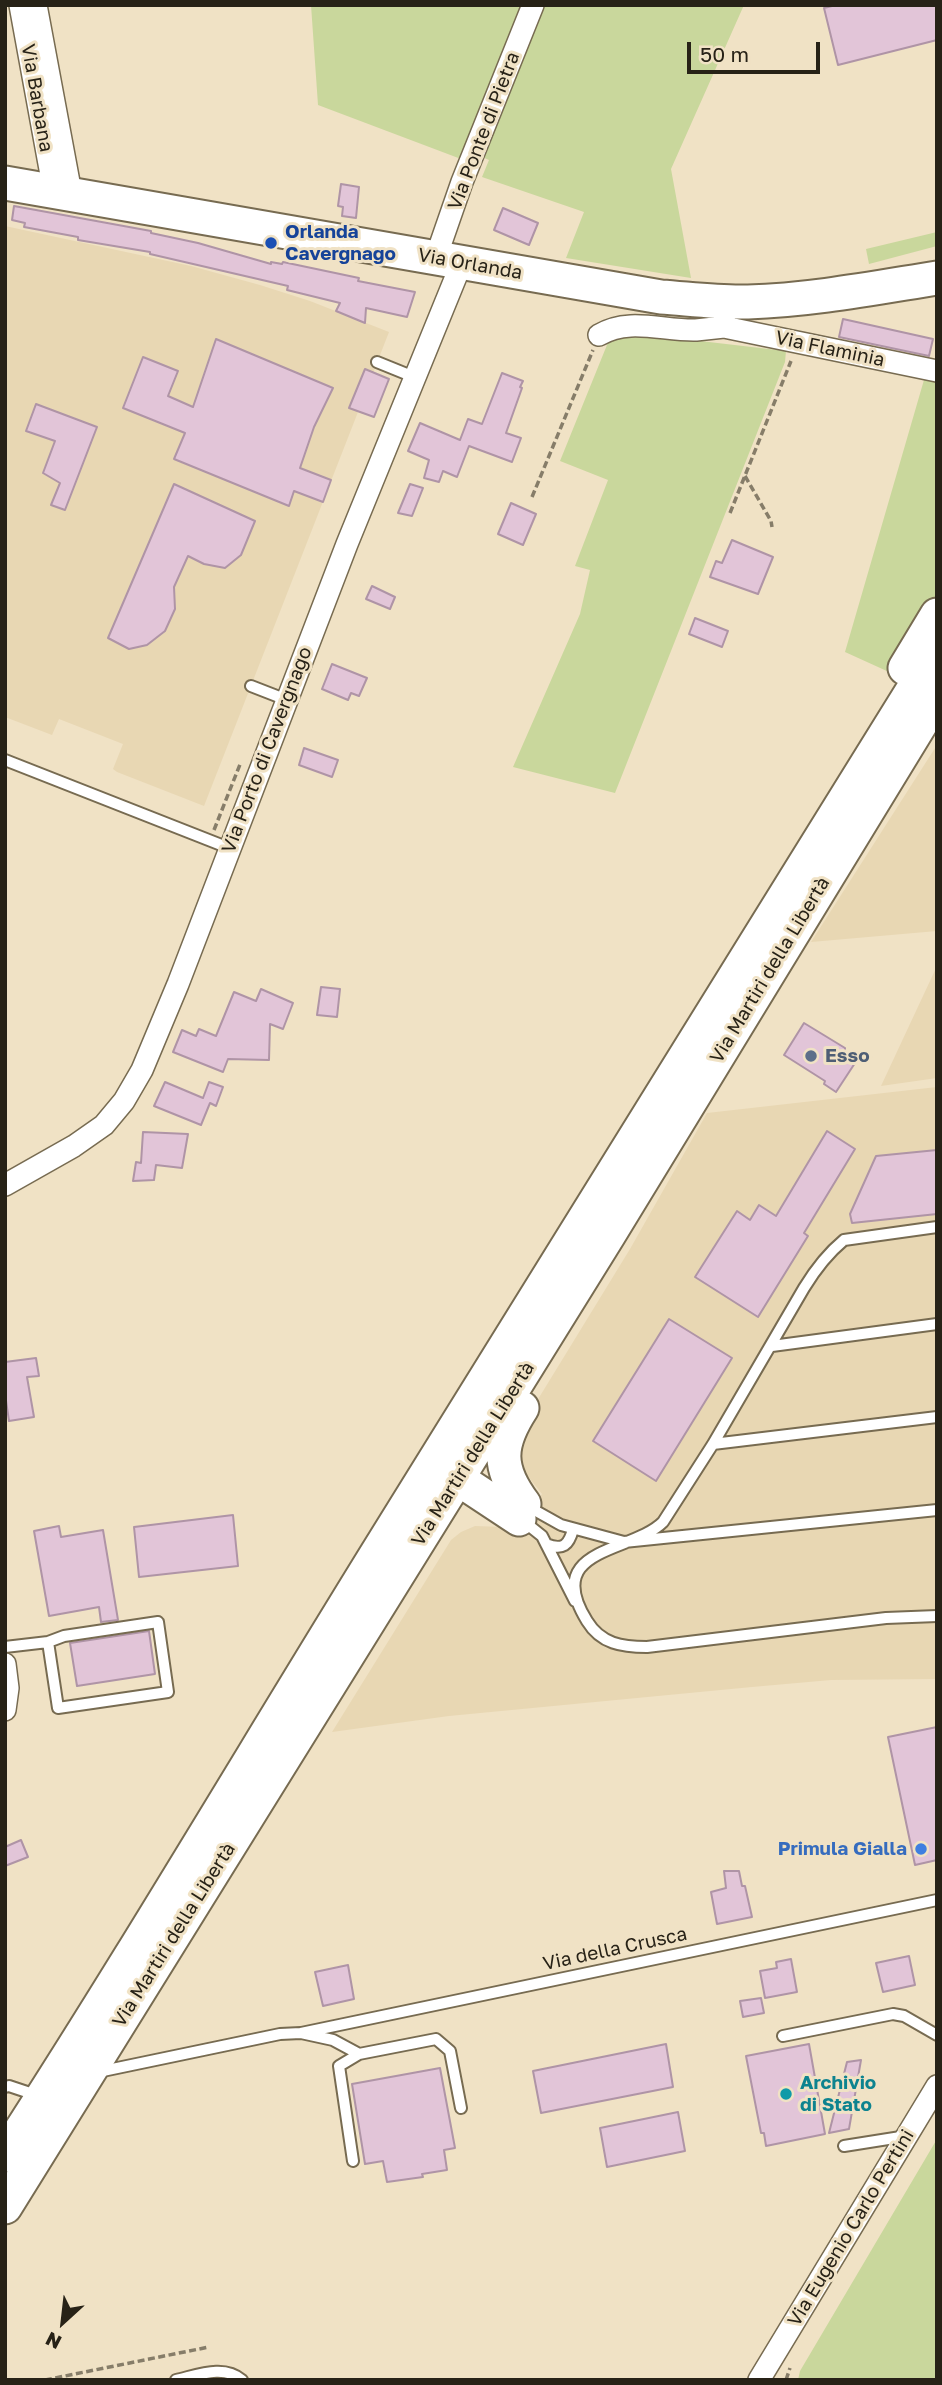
<!DOCTYPE html>
<meta charset="utf-8">
<style>
body{margin:0}
#map{position:relative;width:942px;height:2385px;overflow:hidden;background:#f0e2c5;font-family:"Golos Text",sans-serif}
canvas{display:block}
.frame{position:absolute;inset:0;border:7px solid #272217;pointer-events:none}
.north{position:absolute;left:28px;top:2287px;width:70px;height:70px;-webkit-text-stroke:5px #f0e2c5;paint-order:stroke;rotate:207deg;font-size:19px;font-weight:700;line-height:28px;text-align:center;color:#272217}
.north::after{content:'';display:block;margin:auto;width:24px;height:32px;background:#272217;clip-path:polygon(50% 0,100% 100%,50% 72%,0 100%)}
.scale{position:absolute;left:687px;top:42px;width:133px;height:32px;box-sizing:border-box;border:4px solid #272217;border-top:0;padding-left:9px;font-size:21px;line-height:24px;white-space:nowrap;color:#272217;-webkit-text-stroke:5px #f0e2c5;paint-order:stroke}
</style>
<div id="map">
<canvas width="942" height="2385"></canvas>
<div class="frame"></div>
<div class="north">N</div>
<div class="scale">50 m</div>
</div>
<script>
const ctx = document.querySelector('canvas').getContext('2d');
ctx.lineJoin = 'round';
function fillPath(path, color) {
  ctx.fillStyle = color;
  ctx.fill(path, 'evenodd');
}
function strokePath(path, color, width, dash) {
  ctx.strokeStyle = color;
  ctx.lineWidth = width;
  ctx.lineCap = dash ? 'butt' : 'round';
  ctx.setLineDash(dash || []);
  ctx.stroke(path);
}
function drawText(font, color, halo, rows, align = 'center') {
  ctx.font = font + ' "Golos Text",sans-serif';
  ctx.lineWidth = 6;
  ctx.setLineDash([]);
  ctx.textBaseline = 'middle';
  ctx.strokeStyle = halo;
  ctx.fillStyle = color;
  for (const [text, x, y, turn = 0] of rows) {
    ctx.save();
    ctx.translate(x, y);
    ctx.rotate((+turn || 0) * Math.PI / 180);
    ctx.textAlign = isNaN(turn) ? turn : align;
    if (halo) ctx.strokeText(text, 0, 0);
    ctx.fillText(text, 0, 0);
    ctx.restore();
  }
}
const built = new Path2D(`
 M 5,226 L 191,266 L 260,285 L 310,301 L 389,332 L 373,373 L 389,379 L 374,417 L 358,412 L 204,806 L 117,772 L 113,769 L 123,744 L 59,719 L 52,735 L 5,717 Z
 M 937,745 L 937,931 L 811,942 Z
 M 937,966 L 937,1078 L 881,1086 Z
 M 937,1087 L 937,1679 L 831,1680 L 752,1687 L 449,1716 L 332,1732 L 451,1540 L 461,1532 L 475,1526 L 503,1527 L 516,1533 L 542,1494 L 523,1470 L 519,1456 L 521,1427 L 630,1249 L 707,1113 Z`);
const green = new Path2D(`
 M 311,5 L 523,5 L 461,159 L 318,105 Z
 M 541,5 L 744,5 L 671,169 L 691,278 L 566,258 L 584,212 L 482,177 L 489,160 L 480,156 Z
 M 937,232 L 937,246 L 869,264 L 866,249 Z
 M 649,335 L 786,351 L 785,362 L 615,793 L 513,767 L 580,614 L 590,570 L 575,566 L 608,480 L 560,461 L 609,340 Z
 M 926,373 L 937,376 L 937,595 L 889,672 L 845,652 Z
 M 937,2139 L 936,2380 L 798,2380 L 800,2371 Z`);
const building = new Path2D(`
 M 836,5 L 937,5 L 937,40 L 838,65 L 824,8 Z
 M 341,184 L 359,187 L 356,218 L 342,216 L 343,207 L 338,206 Z
 M 14,206 L 151,231 L 151,233 L 198,243 L 271,264 L 271,262 L 282,264 L 283,262 L 359,278 L 358,281 L 415,292 L 407,317 L 366,308 L 365,323 L 336,311 L 340,303 L 287,290 L 288,286 L 150,254 L 150,252 L 78,240 L 78,237 L 24,227 L 25,223 L 12,220 Z
 M 503,208 L 538,223 L 529,245 L 494,230 Z
 M 843,319 L 933,339 L 929,356 L 839,337 Z
 M 216,339 L 333,388 L 314,427 L 300,468 L 331,480 L 323,502 L 294,491 L 289,506 L 174,459 L 185,433 L 123,408 L 143,357 L 178,371 L 168,396 L 193,407 Z
 M 365,369 L 389,379 L 374,417 L 349,408 Z
 M 502,373 L 523,381 L 520,387 L 522,388 L 506,433 L 521,438 L 512,462 L 469,446 L 457,477 L 443,471 L 439,482 L 424,478 L 429,460 L 408,451 L 420,423 L 460,440 L 468,419 L 482,424 Z
 M 36,404 L 97,427 L 65,510 L 51,505 L 60,483 L 43,473 L 55,441 L 26,431 Z
 M 174,484 L 255,521 L 241,555 L 225,568 L 204,564 L 188,556 L 174,587 L 175,609 L 165,631 L 147,645 L 129,649 L 108,638 Z
 M 410,484 L 423,488 L 412,516 L 398,513 Z
 M 511,503 L 536,514 L 523,545 L 498,534 Z
 M 732,540 L 773,557 L 758,594 L 710,577 L 716,561 L 722,563 Z
 M 372,586 L 395,597 L 390,609 L 366,599 Z
 M 695,618 L 728,631 L 722,647 L 689,634 Z
 M 332,664 L 367,678 L 359,696 L 351,693 L 348,700 L 322,689 Z
 M 304,748 L 338,760 L 332,777 L 299,765 Z
 M 321,987 L 340,989 L 337,1017 L 317,1015 Z
 M 261,989 L 293,1003 L 283,1029 L 270,1024 L 269,1060 L 228,1059 L 223,1072 L 173,1052 L 182,1030 L 196,1036 L 199,1029 L 216,1036 L 234,992 L 256,1001 Z
 M 804,1023 L 845,1048 L 845,1052 L 857,1060 L 836,1092 L 824,1084 L 825,1081 L 784,1055 Z
 M 165,1082 L 203,1098 L 209,1082 L 223,1087 L 216,1106 L 210,1103 L 201,1125 L 154,1106 Z
 M 827,1131 L 855,1149 L 804,1233 L 808,1236 L 758,1317 L 695,1277 L 737,1211 L 750,1220 L 759,1205 L 776,1216 Z
 M 143,1132 L 188,1134 L 182,1168 L 156,1165 L 154,1180 L 133,1181 L 136,1162 L 141,1163 Z
 M 937,1150 L 937,1214 L 852,1223 L 850,1214 L 876,1156 Z
 M 669,1319 L 732,1358 L 656,1481 L 593,1441 Z
 M 36,1358 L 39,1376 L 27,1377 L 34,1417 L 9,1421 L 5,1394 L 5,1362 Z
 M 233,1515 L 238,1566 L 139,1577 L 134,1527 Z
 M 59,1526 L 61,1537 L 103,1530 L 118,1620 L 101,1622 L 99,1607 L 49,1616 L 34,1531 Z
 M 149,1631 L 155,1674 L 77,1686 L 70,1643 Z
 M 937,1727 L 937,1860 L 915,1865 L 888,1737 Z
 M 21,1840 L 28,1857 L 5,1866 L 5,1847 Z
 M 724,1871 L 739,1871 L 742,1886 L 745,1886 L 752,1917 L 717,1924 L 711,1892 L 726,1888 Z
 M 909,1956 L 915,1985 L 883,1992 L 876,1963 Z
 M 791,1959 L 797,1992 L 765,1998 L 760,1971 L 777,1968 L 776,1962 Z
 M 348,1965 L 354,1999 L 323,2006 L 315,1972 Z
 M 761,1998 L 764,2013 L 743,2017 L 740,2001 Z
 M 666,2044 L 673,2087 L 541,2113 L 533,2071 Z
 M 809,2044 L 825,2134 L 766,2146 L 764,2133 L 761,2133 L 746,2056 Z
 M 861,2060 L 849,2129 L 829,2133 L 847,2062 Z
 M 440,2068 L 455,2148 L 444,2150 L 447,2170 L 422,2174 L 423,2177 L 387,2182 L 383,2161 L 365,2164 L 352,2084 Z
 M 678,2112 L 685,2151 L 607,2167 L 600,2128 Z`);
const path = new Path2D(`
 M 745,476 L 771,521 L 772,527
 M 532,497 L 593,350
 M 730,513 L 791,361
 M 214,830 L 241,762
 M 45,2380 L 209,2347
 M 786,2380 L 790,2368`);
const lane = new Path2D(`
 M 377,362 L 414,377
 M 251,686 L 287,700
 M 5,760 L 229,848
 M 937,1227 L 844,1240 C 827,1254 815,1270 804,1288 L 713,1444 L 663,1522 C 632,1553 541,1547 587,1621 C 601,1644 622,1647 647,1647 L 886,1618 L 937,1616
 M 772,1346 L 937,1324
 M 713,1444 L 937,1417
 M 527,1506 L 561,1525 L 624,1542 L 937,1510
 M 522,1520 L 542,1536 L 575,1601
 M 546,1544 C 563,1551 569,1545 573,1529
 M 5,1647 L 48,1642 L 64,1636 L 158,1622 L 168,1692 L 58,1708 L 48,1642
 M 301,2033 L 937,1900
 M 783,2036 L 893,2014 L 904,2016 L 937,2035
 M 98,2072 L 280,2034 L 301,2033 L 333,2040 L 359,2054 L 436,2039 L 450,2051 L 461,2108
 M 5,2087 L 9,2086 L 39,2096
 M 844,2146 L 907,2136
 M 353,2161 L 339,2066 L 359,2054
 M 176,2380 C 198,2375 224,2364 242,2380`);
const street = new Path2D(`
 M 20,5 L 54,191
 M 36,5 L 71,193
 M 436,257 L 462,182 L 533,5
 M 725,302 L 724,327 L 937,371
 M 599,335 C 629,317 663,331 696,330 C 705,329 715,328 724,327
 M 5,1185 L 74,1146 L 104,1125 L 124,1101 L 142,1070 L 178,984 L 347,544 L 462,262
 M 5,1664 L 8,1688 L 5,1710
 M 759,2380 L 937,2086`);
const primary = new Path2D(`
 M 5,183 L 661,297 C 690,299 719,303 748,302 C 812,300 874,288 937,278
 M 905,668 L 937,615
 M 522,1408 C 498,1445 497,1468 524,1504
 M 455,1457 L 454,1468 L 460,1480 L 519,1519
 M 5,2155 C 134,1956 254,1752 379,1550 C 564,1250 752,951 937,651
 M 5,2207 L 608,1236 L 937,697`);
const markers = [
 [271,243,7,"#1a4fb4"],
 [811,1056,7,"#5c6f8a"],
 [921,1849,7,"#3f7fe0"],
 [786,2094,7,"#0f9aa8"]
];
const streetNames = [
 ["Via Barbana",37,98,80],
 ["Via Ponte di Pietra",484,131,-69],
 ["Via Orlanda",470,264,10],
 ["Via Flaminia",830,349,12],
 ["Via Porto di Cavergnago",267,750,-69],
 ["Via Martiri della Libertà",770,970,-59],
 ["Via Martiri della Libertà",473,1454,-58],
 ["Via Martiri della Libertà",174,1935,-58],
 ["Via della Crusca",615,1949,-12],
 ["Via Eugenio Carlo Pertini",851,2228,-59]
];
const transitNames = [
 ["Orlanda",285,232],
 ["Cavergnago",285,254]
];
const serviceNames = [
 ["Esso",825,1056]
];
const shopNames = [
 ["Primula Gialla",907,1849]
];
const cultureNames = [
 ["Archivio",800,2083],
 ["di Stato",800,2105]
];
fillPath(built, '#e8d7b3');
fillPath(green, '#c9d79c');
fillPath(building, '#e2c5d8');
strokePath(building, '#af94a6', 2);
strokePath(lane, '#776b51', 14);
strokePath(street, '#776b51', 24);
strokePath(primary, '#776b51', 37);
strokePath(path, '#867d69', 3.5, [7, 3.5]);
strokePath(lane, '#fff', 10);
strokePath(street, '#fff', 21);
strokePath(primary, '#fff', 33);
for (const [x, y, r, color] of markers) {
  const dot = new Path2D();
  dot.arc(x, y, r, 0, 2 * Math.PI);
  ctx.fillStyle = color;
  ctx.fill(dot);
  strokePath(dot, '#f0e2c5', 2.5);
}
drawText('19px', '#272217', '#f0e2c5', streetNames);
drawText('bold 19px', '#164399', '#f0e2c5', transitNames, 'left');
drawText('bold 19px', '#4e5e75', '#f0e2c5', serviceNames, 'left');
drawText('bold 19px', '#366cbe', '#f0e2c5', shopNames, 'right');
drawText('bold 19px', '#0d838f', '#f0e2c5', cultureNames, 'left');
</script>
